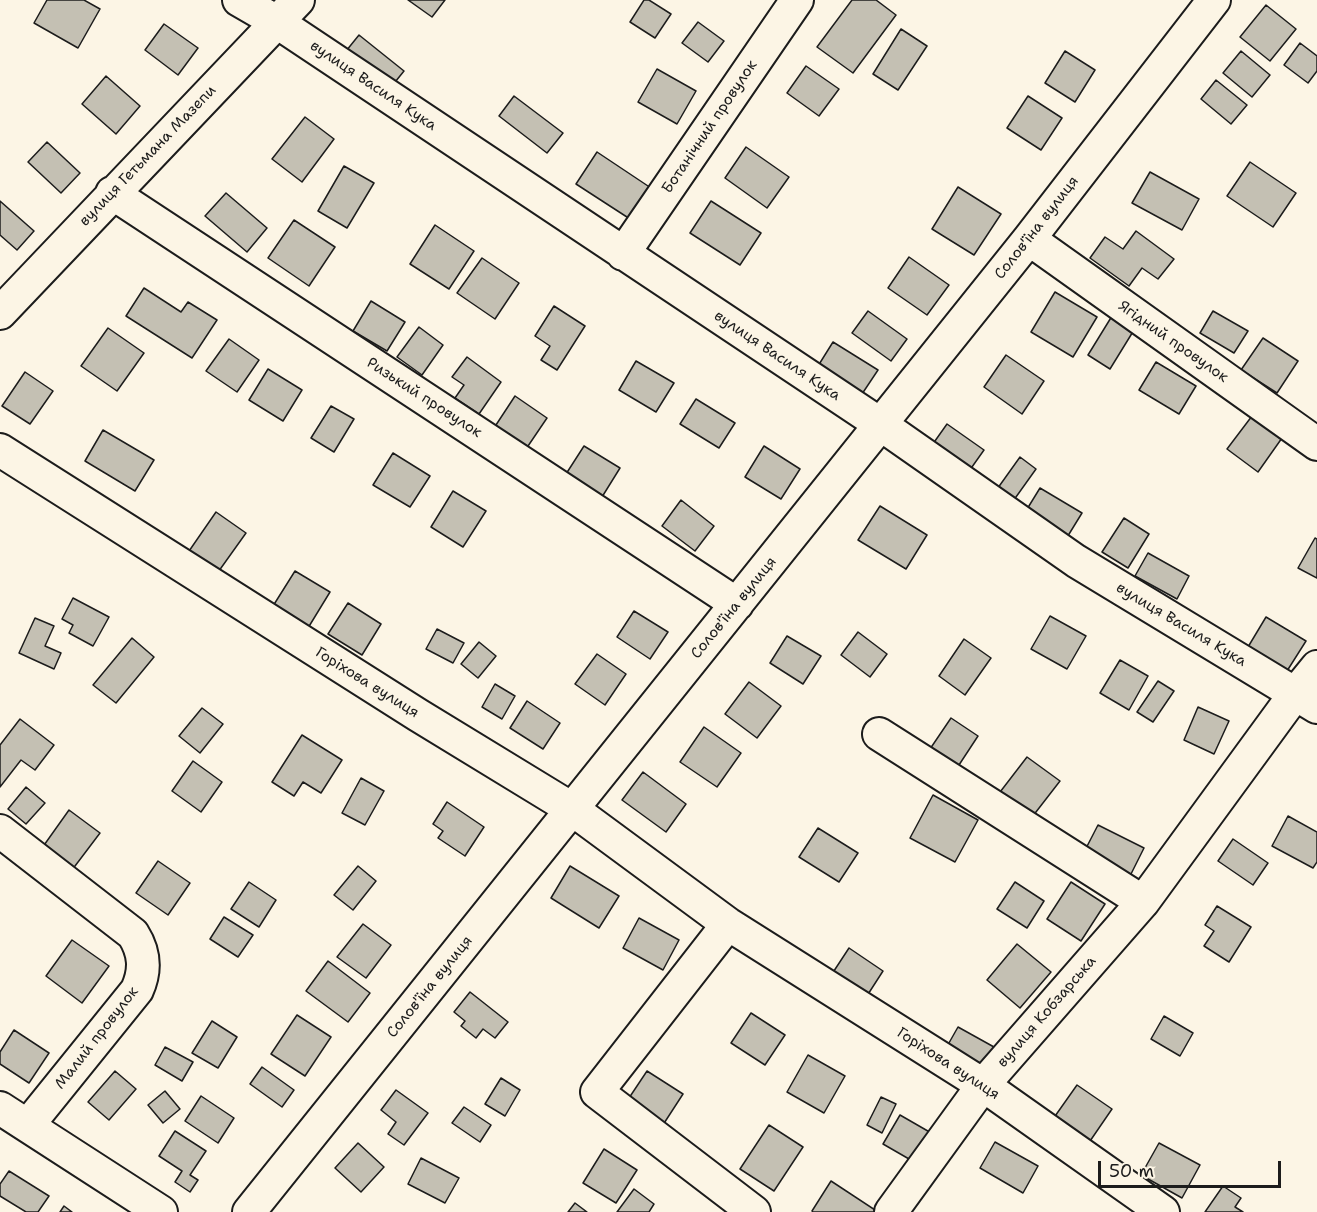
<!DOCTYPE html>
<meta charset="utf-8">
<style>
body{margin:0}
#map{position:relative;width:1317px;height:1212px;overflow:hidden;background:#fcf5e5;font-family:"Shantell Sans",sans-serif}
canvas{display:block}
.scale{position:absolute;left:1098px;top:1161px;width:183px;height:27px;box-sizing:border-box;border:3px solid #1c1c1c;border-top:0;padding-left:8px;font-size:18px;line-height:21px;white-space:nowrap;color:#1c1c1c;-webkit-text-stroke:4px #fcf5e5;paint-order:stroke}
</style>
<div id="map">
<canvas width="1317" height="1212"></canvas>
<div class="scale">50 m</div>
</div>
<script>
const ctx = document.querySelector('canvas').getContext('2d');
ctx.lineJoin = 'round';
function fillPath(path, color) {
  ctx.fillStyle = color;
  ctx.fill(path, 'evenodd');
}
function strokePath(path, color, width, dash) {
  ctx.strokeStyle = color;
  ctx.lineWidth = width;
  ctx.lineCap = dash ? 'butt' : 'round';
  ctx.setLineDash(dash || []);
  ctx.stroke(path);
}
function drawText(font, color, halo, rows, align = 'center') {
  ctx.font = font + ' "Shantell Sans",sans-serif';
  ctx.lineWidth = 5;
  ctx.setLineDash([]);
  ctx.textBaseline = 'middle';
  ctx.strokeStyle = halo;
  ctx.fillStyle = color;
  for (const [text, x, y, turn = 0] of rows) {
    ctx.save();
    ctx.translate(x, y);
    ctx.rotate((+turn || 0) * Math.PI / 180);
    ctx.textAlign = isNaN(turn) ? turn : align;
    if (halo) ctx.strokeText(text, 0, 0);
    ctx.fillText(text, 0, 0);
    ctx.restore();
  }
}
const building = new Path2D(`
 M 47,0 L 84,0 L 100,9 L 78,48 L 34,23 Z
 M 408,0 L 445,0 L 432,17 Z
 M 644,0 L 649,0 L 671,14 L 655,38 L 630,22 Z
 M 852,0 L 876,0 L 896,15 L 853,73 L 817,47 Z
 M 1266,5 L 1296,29 L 1270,61 L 1240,37 Z
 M 698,22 L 724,41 L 708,62 L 682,43 Z
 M 164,24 L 198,48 L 178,75 L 145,50 Z
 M 901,29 L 927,46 L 898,90 L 873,74 Z
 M 359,35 L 404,71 L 387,92 L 342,56 Z
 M 1300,43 L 1317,56 L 1317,71 L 1308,83 L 1284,65 Z
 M 1065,51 L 1095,70 L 1075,102 L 1045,83 Z
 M 1241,51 L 1270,75 L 1252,97 L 1223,73 Z
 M 806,66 L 839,89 L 819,116 L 787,93 Z
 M 657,69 L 696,91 L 677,124 L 638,102 Z
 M 106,76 L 140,106 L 116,134 L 82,104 Z
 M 1216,80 L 1247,105 L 1231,124 L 1201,99 Z
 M 514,96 L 563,133 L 547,153 L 499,116 Z
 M 1028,96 L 1062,118 L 1041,150 L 1007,128 Z
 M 305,117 L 334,139 L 302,182 L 272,159 Z
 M 47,142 L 80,173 L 61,193 L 28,162 Z
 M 746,147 L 789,177 L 767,208 L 725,178 Z
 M 597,152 L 651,188 L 630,219 L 576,184 Z
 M 1250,162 L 1296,193 L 1273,227 L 1227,196 Z
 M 344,166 L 374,183 L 347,228 L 318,211 Z
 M 1150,172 L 1199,199 L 1182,230 L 1132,203 Z
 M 958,187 L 1001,214 L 974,255 L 932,229 Z
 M 226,193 L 267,228 L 247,252 L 205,216 Z
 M 0,201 L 34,231 L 17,250 L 0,235 Z
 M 711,201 L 761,233 L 740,265 L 690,233 Z
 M 294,220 L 335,247 L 309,286 L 268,258 Z
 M 435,225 L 474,251 L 449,289 L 410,264 Z
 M 1136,231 L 1174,259 L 1158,279 L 1142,268 L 1129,286 L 1090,258 L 1105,237 L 1123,249 Z
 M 909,257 L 949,285 L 927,315 L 888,288 Z
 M 482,258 L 519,283 L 495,319 L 457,293 Z
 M 144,288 L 181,312 L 188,302 L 217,320 L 192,358 L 126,316 Z
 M 1055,292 L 1097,317 L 1073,357 L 1031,332 Z
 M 371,301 L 405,322 L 387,351 L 353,331 Z
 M 554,306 L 585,326 L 557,370 L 541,360 L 550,346 L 535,336 Z
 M 868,311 L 907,339 L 891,361 L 852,333 Z
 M 1213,311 L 1248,331 L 1234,353 L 1200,333 Z
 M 1112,316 L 1134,330 L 1110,369 L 1088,355 Z
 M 419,327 L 443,345 L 422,375 L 397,357 Z
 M 108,328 L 144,353 L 117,391 L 81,366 Z
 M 1263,338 L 1298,361 L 1277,393 L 1241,370 Z
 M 229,339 L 259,360 L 237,392 L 206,371 Z
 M 833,342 L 878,370 L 862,394 L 818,366 Z
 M 1006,355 L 1044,381 L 1022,414 L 984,387 Z
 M 467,357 L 501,382 L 479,414 L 455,398 L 464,385 L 452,377 Z
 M 636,361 L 674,383 L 656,412 L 619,390 Z
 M 1156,362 L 1196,386 L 1179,414 L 1139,390 Z
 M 268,369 L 302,390 L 283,421 L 249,400 Z
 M 25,372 L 53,391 L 30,424 L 2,406 Z
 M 515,396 L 547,418 L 526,449 L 494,428 Z
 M 696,399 L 735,423 L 719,448 L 680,424 Z
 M 331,406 L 354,419 L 334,452 L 311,438 Z
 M 1252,416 L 1282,438 L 1258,472 L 1227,449 Z
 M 947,424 L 984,450 L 967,474 L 930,448 Z
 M 103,430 L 154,460 L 135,491 L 85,461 Z
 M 584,446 L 620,468 L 602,497 L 566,474 Z
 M 764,446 L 800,469 L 781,499 L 745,477 Z
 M 393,453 L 430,476 L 410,507 L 373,485 Z
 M 1020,457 L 1036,469 L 1011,504 L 995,492 Z
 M 1040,488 L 1082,513 L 1066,539 L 1024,514 Z
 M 453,491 L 486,511 L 463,547 L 431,527 Z
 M 681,500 L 714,526 L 695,551 L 662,526 Z
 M 880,506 L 927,535 L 906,569 L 858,540 Z
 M 216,512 L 246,533 L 216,575 L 187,554 Z
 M 1124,518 L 1149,534 L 1128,568 L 1102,552 Z
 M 1315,538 L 1317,539 L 1317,578 L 1298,568 Z
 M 1148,553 L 1189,576 L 1177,599 L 1135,576 Z
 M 295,571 L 330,592 L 308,628 L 273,606 Z
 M 73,598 L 109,617 L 93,646 L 69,633 L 73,625 L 62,619 Z
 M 348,603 L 381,624 L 362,655 L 328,634 Z
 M 634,611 L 668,632 L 650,659 L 617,637 Z
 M 1050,616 L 1086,636 L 1067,669 L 1031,649 Z
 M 1266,617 L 1306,641 L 1287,671 L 1248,647 Z
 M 35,618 L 54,626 L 45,646 L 61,653 L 54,669 L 19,653 Z
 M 437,629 L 464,643 L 453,663 L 426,649 Z
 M 858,632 L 887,654 L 870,677 L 841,655 Z
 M 787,636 L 821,656 L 803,684 L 770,663 Z
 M 132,638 L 154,657 L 116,703 L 93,685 Z
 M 964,639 L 991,658 L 965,695 L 939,676 Z
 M 479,642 L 496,656 L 478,678 L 461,664 Z
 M 597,654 L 626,674 L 605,705 L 575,684 Z
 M 1120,660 L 1148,676 L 1129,710 L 1100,693 Z
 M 1158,681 L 1174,691 L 1153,722 L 1137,712 Z
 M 749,682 L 781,706 L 757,738 L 725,714 Z
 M 495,684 L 515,696 L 502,719 L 482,707 Z
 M 527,701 L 560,723 L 543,749 L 510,728 Z
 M 1198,707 L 1229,721 L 1214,754 L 1184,740 Z
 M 202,708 L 223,724 L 200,753 L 179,736 Z
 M 951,718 L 978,736 L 957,768 L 930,749 Z
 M 20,719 L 54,745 L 35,770 L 21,760 L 0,787 L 0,745 Z
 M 704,727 L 741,753 L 717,787 L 680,762 Z
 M 302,735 L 342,760 L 321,793 L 303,782 L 294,796 L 272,782 Z
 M 1027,757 L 1060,781 L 1029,821 L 997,796 Z
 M 193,761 L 222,782 L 201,812 L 172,791 Z
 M 643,772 L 686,804 L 666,832 L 622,800 Z
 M 361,778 L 384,791 L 365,825 L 342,813 Z
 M 26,787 L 45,803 L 26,824 L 8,809 Z
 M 933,795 L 978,820 L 955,862 L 910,838 Z
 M 447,802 L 484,827 L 465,856 L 438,838 L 443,831 L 433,824 Z
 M 69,810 L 100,833 L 72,870 L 42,848 Z
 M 1288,816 L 1317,832 L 1317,862 L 1313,868 L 1272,846 Z
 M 1098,825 L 1144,848 L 1128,880 L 1082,856 Z
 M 818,828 L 858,853 L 839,882 L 799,857 Z
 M 1233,839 L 1268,863 L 1253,885 L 1218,861 Z
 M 158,861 L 190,883 L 168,915 L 136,893 Z
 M 358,866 L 376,881 L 353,910 L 334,895 Z
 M 570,866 L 619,896 L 599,928 L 551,898 Z
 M 249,882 L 276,900 L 259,927 L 231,909 Z
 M 1015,882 L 1044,901 L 1027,928 L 997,909 Z
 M 1071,882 L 1105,904 L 1081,941 L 1047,919 Z
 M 1217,906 L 1251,927 L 1229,962 L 1204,946 L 1214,931 L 1205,925 Z
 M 224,917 L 253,935 L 238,957 L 210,939 Z
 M 639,918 L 679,940 L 663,970 L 623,948 Z
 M 363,924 L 391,945 L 366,978 L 337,957 Z
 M 72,940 L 109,966 L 82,1003 L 46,976 Z
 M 1017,944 L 1051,972 L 1020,1008 L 987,980 Z
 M 849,948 L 883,971 L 863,1002 L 828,980 Z
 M 328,961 L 370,993 L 348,1022 L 306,991 Z
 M 470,992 L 508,1022 L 495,1038 L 483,1029 L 476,1038 L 461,1026 L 465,1021 L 454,1012 Z
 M 751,1013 L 785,1035 L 765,1065 L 731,1043 Z
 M 297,1015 L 331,1037 L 305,1076 L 271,1054 Z
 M 1164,1016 L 1193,1033 L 1180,1056 L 1151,1039 Z
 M 212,1021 L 237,1037 L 218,1068 L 192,1053 Z
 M 958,1027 L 994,1047 L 977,1077 L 941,1057 Z
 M 14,1030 L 49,1053 L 29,1083 L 0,1064 L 0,1052 Z
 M 165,1047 L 193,1062 L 182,1081 L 155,1065 Z
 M 808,1055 L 845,1076 L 824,1113 L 787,1092 Z
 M 262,1067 L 294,1090 L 282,1107 L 250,1084 Z
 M 115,1071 L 136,1089 L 109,1120 L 88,1102 Z
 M 647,1071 L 683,1094 L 659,1131 L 623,1107 Z
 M 501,1078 L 520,1090 L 505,1116 L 485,1104 Z
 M 1077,1085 L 1112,1109 L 1088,1144 L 1053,1119 Z
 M 396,1090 L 428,1113 L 404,1145 L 388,1134 L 396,1122 L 381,1110 Z
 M 165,1091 L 180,1109 L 163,1123 L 148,1105 Z
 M 201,1096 L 234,1118 L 218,1143 L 185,1121 Z
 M 881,1097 L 896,1104 L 882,1133 L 867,1125 Z
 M 464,1107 L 491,1125 L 480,1142 L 452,1123 Z
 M 900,1115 L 933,1134 L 916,1163 L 883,1144 Z
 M 769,1125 L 803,1147 L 774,1191 L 740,1169 Z
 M 175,1131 L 206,1151 L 190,1175 L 198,1180 L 190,1192 L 175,1182 L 182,1171 L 159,1156 Z
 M 995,1142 L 1038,1166 L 1023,1193 L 980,1168 Z
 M 358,1143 L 384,1167 L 361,1192 L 335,1168 Z
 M 1159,1143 L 1200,1165 L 1182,1198 L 1141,1175 Z
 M 604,1149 L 637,1170 L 616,1203 L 583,1183 Z
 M 421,1158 L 459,1178 L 445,1203 L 408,1184 Z
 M 9,1171 L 49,1196 L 38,1212 L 26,1212 L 0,1196 L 0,1184 Z
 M 831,1181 L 878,1212 L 813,1212 L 812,1211 Z
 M 1223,1186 L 1241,1198 L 1235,1207 L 1243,1212 L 1205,1212 Z
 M 634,1189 L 654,1204 L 649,1212 L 617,1212 Z
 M 575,1203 L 587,1212 L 568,1212 Z
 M 64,1206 L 72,1212 L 60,1212 Z`);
const minor = new Path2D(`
 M 239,0 L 277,22 L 880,424 L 1076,561 L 1317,707
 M 112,193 L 737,604
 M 1029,239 L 1317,444
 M 623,254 L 797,0
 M 0,313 L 298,0
 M 0,450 L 418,715 L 572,809 L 728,924 L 983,1085 L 1163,1212
 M 879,734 L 1143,902
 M 0,831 L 133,934 C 145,953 146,970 137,990 L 28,1125
 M 728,924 L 597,1092 L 754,1212
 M 0,1108 L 161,1212
 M 249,1212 L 1029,239 L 1214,0
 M 891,1212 L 983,1085 L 1143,902 L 1295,694 L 1317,667`);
const streetNames = [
 ["вулиця Василя Кука",373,86,34],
 ["Ботанічний провулок",710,127,-56],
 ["вулиця Гетьмана Мазепи",148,156,-46],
 ["Солов'їна вулиця",1037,228,-52],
 ["Ягідний провулок",1173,342,35],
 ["вулиця Василя Кука",777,356,34],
 ["Ризький провулок",424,398,33],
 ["Солов'їна вулиця",734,608,-51],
 ["вулиця Василя Кука",1181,625,31],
 ["Горіхова вулиця",367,683,32],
 ["Солов'їна вулиця",430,987,-51],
 ["вулиця Кобзарська",1047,1012,-49],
 ["Малий провулок",97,1038,-52],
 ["Горіхова вулиця",948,1064,33]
];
fillPath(building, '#c4c0b3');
strokePath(building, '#1c1c1c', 1.5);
strokePath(minor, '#1c1c1c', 36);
strokePath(minor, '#fcf5e5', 32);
drawText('15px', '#1c1c1c', '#fcf5e5', streetNames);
</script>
